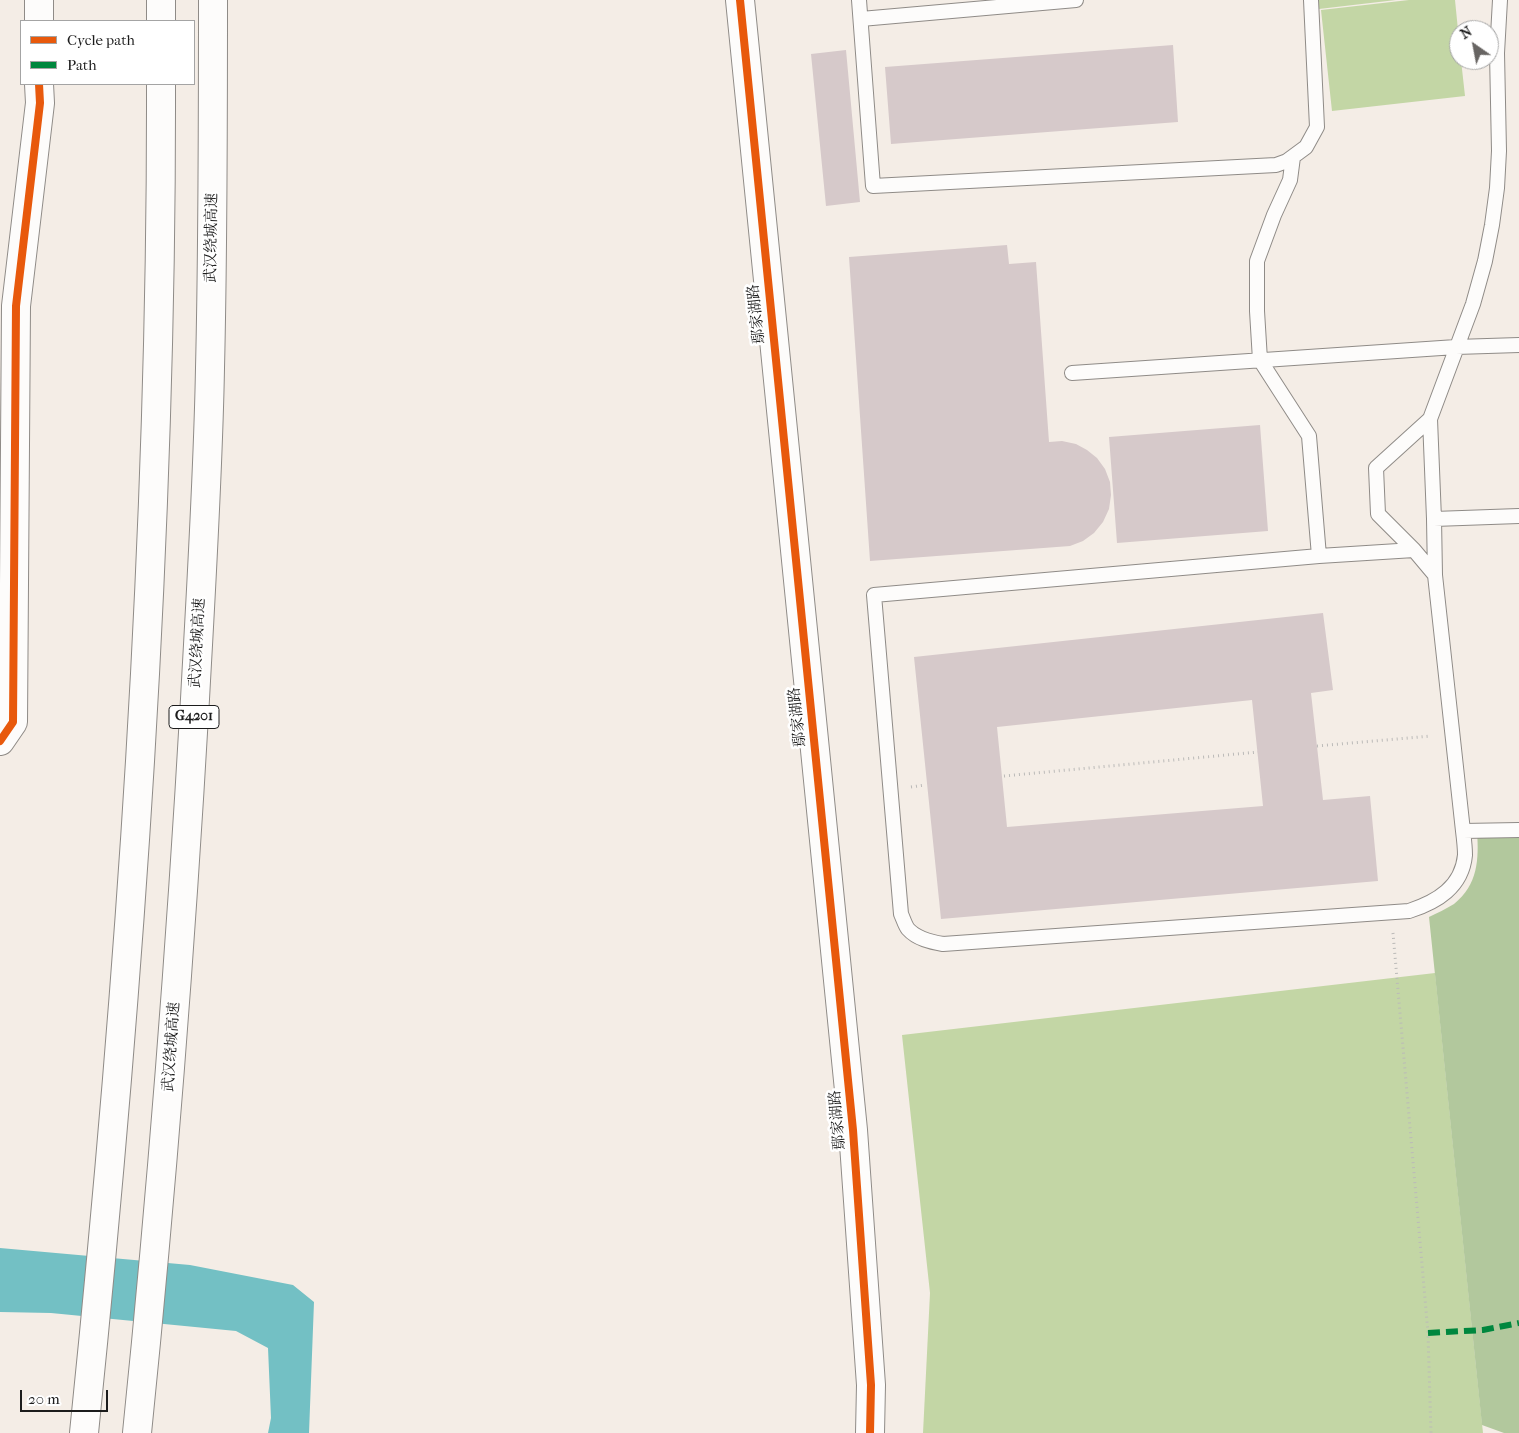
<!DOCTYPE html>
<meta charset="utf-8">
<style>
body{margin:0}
#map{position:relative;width:1519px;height:1433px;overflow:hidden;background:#f4ede6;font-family:"IM FELL French Canon",serif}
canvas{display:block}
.legend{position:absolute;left:20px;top:20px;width:175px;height:65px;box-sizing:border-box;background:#fff;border:1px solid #a4a4a4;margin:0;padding:6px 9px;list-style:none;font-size:15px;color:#1c1c1c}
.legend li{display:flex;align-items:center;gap:10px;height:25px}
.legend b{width:25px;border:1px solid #a4a4a4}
.north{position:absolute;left:1449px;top:20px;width:50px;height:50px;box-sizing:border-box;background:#fff;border:1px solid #a4a4a4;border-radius:50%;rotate:327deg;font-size:14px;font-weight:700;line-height:20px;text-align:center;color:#1c1c1c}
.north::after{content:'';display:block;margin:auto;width:18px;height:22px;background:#686563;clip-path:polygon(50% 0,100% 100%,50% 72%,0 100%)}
.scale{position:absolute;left:20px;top:1390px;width:88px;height:22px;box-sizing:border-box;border:2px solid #1c1c1c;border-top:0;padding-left:6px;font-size:15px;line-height:18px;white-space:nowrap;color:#1c1c1c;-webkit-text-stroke:4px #fff;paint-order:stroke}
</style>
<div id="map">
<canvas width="1519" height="1433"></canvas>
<ul class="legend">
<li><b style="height:6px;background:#e8590c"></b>Cycle path</li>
<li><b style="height:6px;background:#00873e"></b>Path</li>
</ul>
<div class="north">N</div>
<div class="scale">20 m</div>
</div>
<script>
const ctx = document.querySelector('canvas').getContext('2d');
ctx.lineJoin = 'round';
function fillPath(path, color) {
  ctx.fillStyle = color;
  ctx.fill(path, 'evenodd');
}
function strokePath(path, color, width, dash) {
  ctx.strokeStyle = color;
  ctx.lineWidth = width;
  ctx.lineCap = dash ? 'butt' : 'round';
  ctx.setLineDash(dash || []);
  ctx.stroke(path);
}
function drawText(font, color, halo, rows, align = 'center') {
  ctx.font = font + ' "IM FELL French Canon","Noto Serif SC",serif';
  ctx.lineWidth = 5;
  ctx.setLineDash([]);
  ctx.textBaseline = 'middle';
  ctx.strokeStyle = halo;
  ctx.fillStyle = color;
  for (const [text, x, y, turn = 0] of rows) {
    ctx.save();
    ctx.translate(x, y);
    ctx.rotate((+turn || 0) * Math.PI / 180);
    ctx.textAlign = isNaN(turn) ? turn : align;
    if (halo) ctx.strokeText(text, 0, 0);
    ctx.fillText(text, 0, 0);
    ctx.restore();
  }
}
const green = new Path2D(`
 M 1318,0 L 1396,0 L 1319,9 Z
 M 1409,0 L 1455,0 L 1459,40 L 1459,60 L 1461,60 L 1465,96 L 1332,111 L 1321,10 Z
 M 1435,973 L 1483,1433 L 923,1433 L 930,1293 L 902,1035 Z`);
const forest = new Path2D(`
 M 1519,830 L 1519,1433 L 1504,1433 L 1482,1425 L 1429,917 C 1437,913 1446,909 1454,904 C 1478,885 1479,859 1477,832 Z`);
const water = new Path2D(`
 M 0,1248 L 190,1265 L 293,1285 L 314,1302 L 309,1433 L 268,1433 L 271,1418 L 268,1348 L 236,1331 L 51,1313 L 0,1312 Z`);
const building = new Path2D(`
 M 1173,45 L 1178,122 L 891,144 L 885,67 Z
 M 846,50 L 860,202 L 826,206 L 811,54 Z
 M 1007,245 L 1009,264 L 1036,262 L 1049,442 L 1062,441 L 1076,444 L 1087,450 L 1097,458 L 1105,469 L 1110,482 L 1111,495 L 1109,509 L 1103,522 L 1094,533 L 1083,541 L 1070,546 L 870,561 L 849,257 Z
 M 1260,425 L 1268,531 L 1117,543 L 1109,437 Z
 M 1323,613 L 1333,690 L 1311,693 L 1323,800 L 1370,796 L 1378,881 L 941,919 L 914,657 ZM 1252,700 L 1263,806 L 1007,827 L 997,727 Z`);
const path = new Path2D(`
 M 1317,746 L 1431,736
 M 1004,776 L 1258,752
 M 911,787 L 925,785
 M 1393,933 L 1428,1333 L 1431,1433`);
const service = new Path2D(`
 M 859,0 L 873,186 L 1276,165 L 1287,161 L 1306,147 L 1317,127 L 1311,0
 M 861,19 L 1076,0
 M 1293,157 L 1290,180 L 1274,215 L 1257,261 L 1257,311 L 1260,360 L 1309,436 L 1319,556
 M 1072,373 L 1456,347 L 1519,345
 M 1430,419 L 1434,519 L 1519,516
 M 1434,519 L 1435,575
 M 1414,550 L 1435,575 L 1463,831 C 1464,839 1465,848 1465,855 C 1462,887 1437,902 1409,911 L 943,944 C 931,942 917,939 908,929 C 905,925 903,918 901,914 L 874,595 L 1319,556 L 1414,550 L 1378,514 L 1376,468 L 1430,419 L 1473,304 L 1485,261 L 1492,225 L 1497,188 L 1499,151 L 1497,53 L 1500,0
 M 1463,831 L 1519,830`);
const minor = new Path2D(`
 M 39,0 L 39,21
 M 740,0 L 853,1130 L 871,1385 L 870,1433
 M 0,741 L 13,722 L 16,306 L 40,103 L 39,84`);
const motorway = new Path2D(`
 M 161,0 L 161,21
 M 84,1433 C 130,985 162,534 161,84
 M 137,1433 C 162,1189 181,944 195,699 C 201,589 208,478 210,368 C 213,245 213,123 213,0`);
const quiet = new Path2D(`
 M 1428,1333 L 1483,1330 L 1519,1323`);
const cycleway = new Path2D(`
 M 740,0 L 853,1130 L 871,1385 L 870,1433
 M 0,741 L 13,722 L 16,306 L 40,103 L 39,84`);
const shields = [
 [194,717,50]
];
const shieldNames = [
 ["G4201",194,717]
];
const streetNames = [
 ["武汉绕城高速",212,238,-89],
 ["鄢家湖路",757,314,-96],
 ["武汉绕城高速",198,643,-87],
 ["鄢家湖路",798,717,-96],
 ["武汉绕城高速",172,1047,-86],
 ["鄢家湖路",838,1120,-95]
];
fillPath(green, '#c3d6a5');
fillPath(forest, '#b2c89d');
fillPath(water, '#73c0c4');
fillPath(building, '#d6c9ca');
strokePath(service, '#8f8b87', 16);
strokePath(minor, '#8f8b87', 30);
strokePath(motorway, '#8f8b87', 30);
strokePath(path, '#bbbab8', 3, [1, 4]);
strokePath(service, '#fdfcfb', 14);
strokePath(minor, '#fdfcfb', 28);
strokePath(motorway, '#fdfcfb', 28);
strokePath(quiet, '#00873e', 6, [12, 6]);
strokePath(cycleway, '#e8590c', 8);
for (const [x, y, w] of shields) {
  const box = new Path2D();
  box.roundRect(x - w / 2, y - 11.5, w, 23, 4);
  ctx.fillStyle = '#fff';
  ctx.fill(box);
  strokePath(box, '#1c1c1c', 1);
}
drawText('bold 14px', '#1c1c1c', null, shieldNames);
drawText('15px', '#1c1c1c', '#fff', streetNames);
</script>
